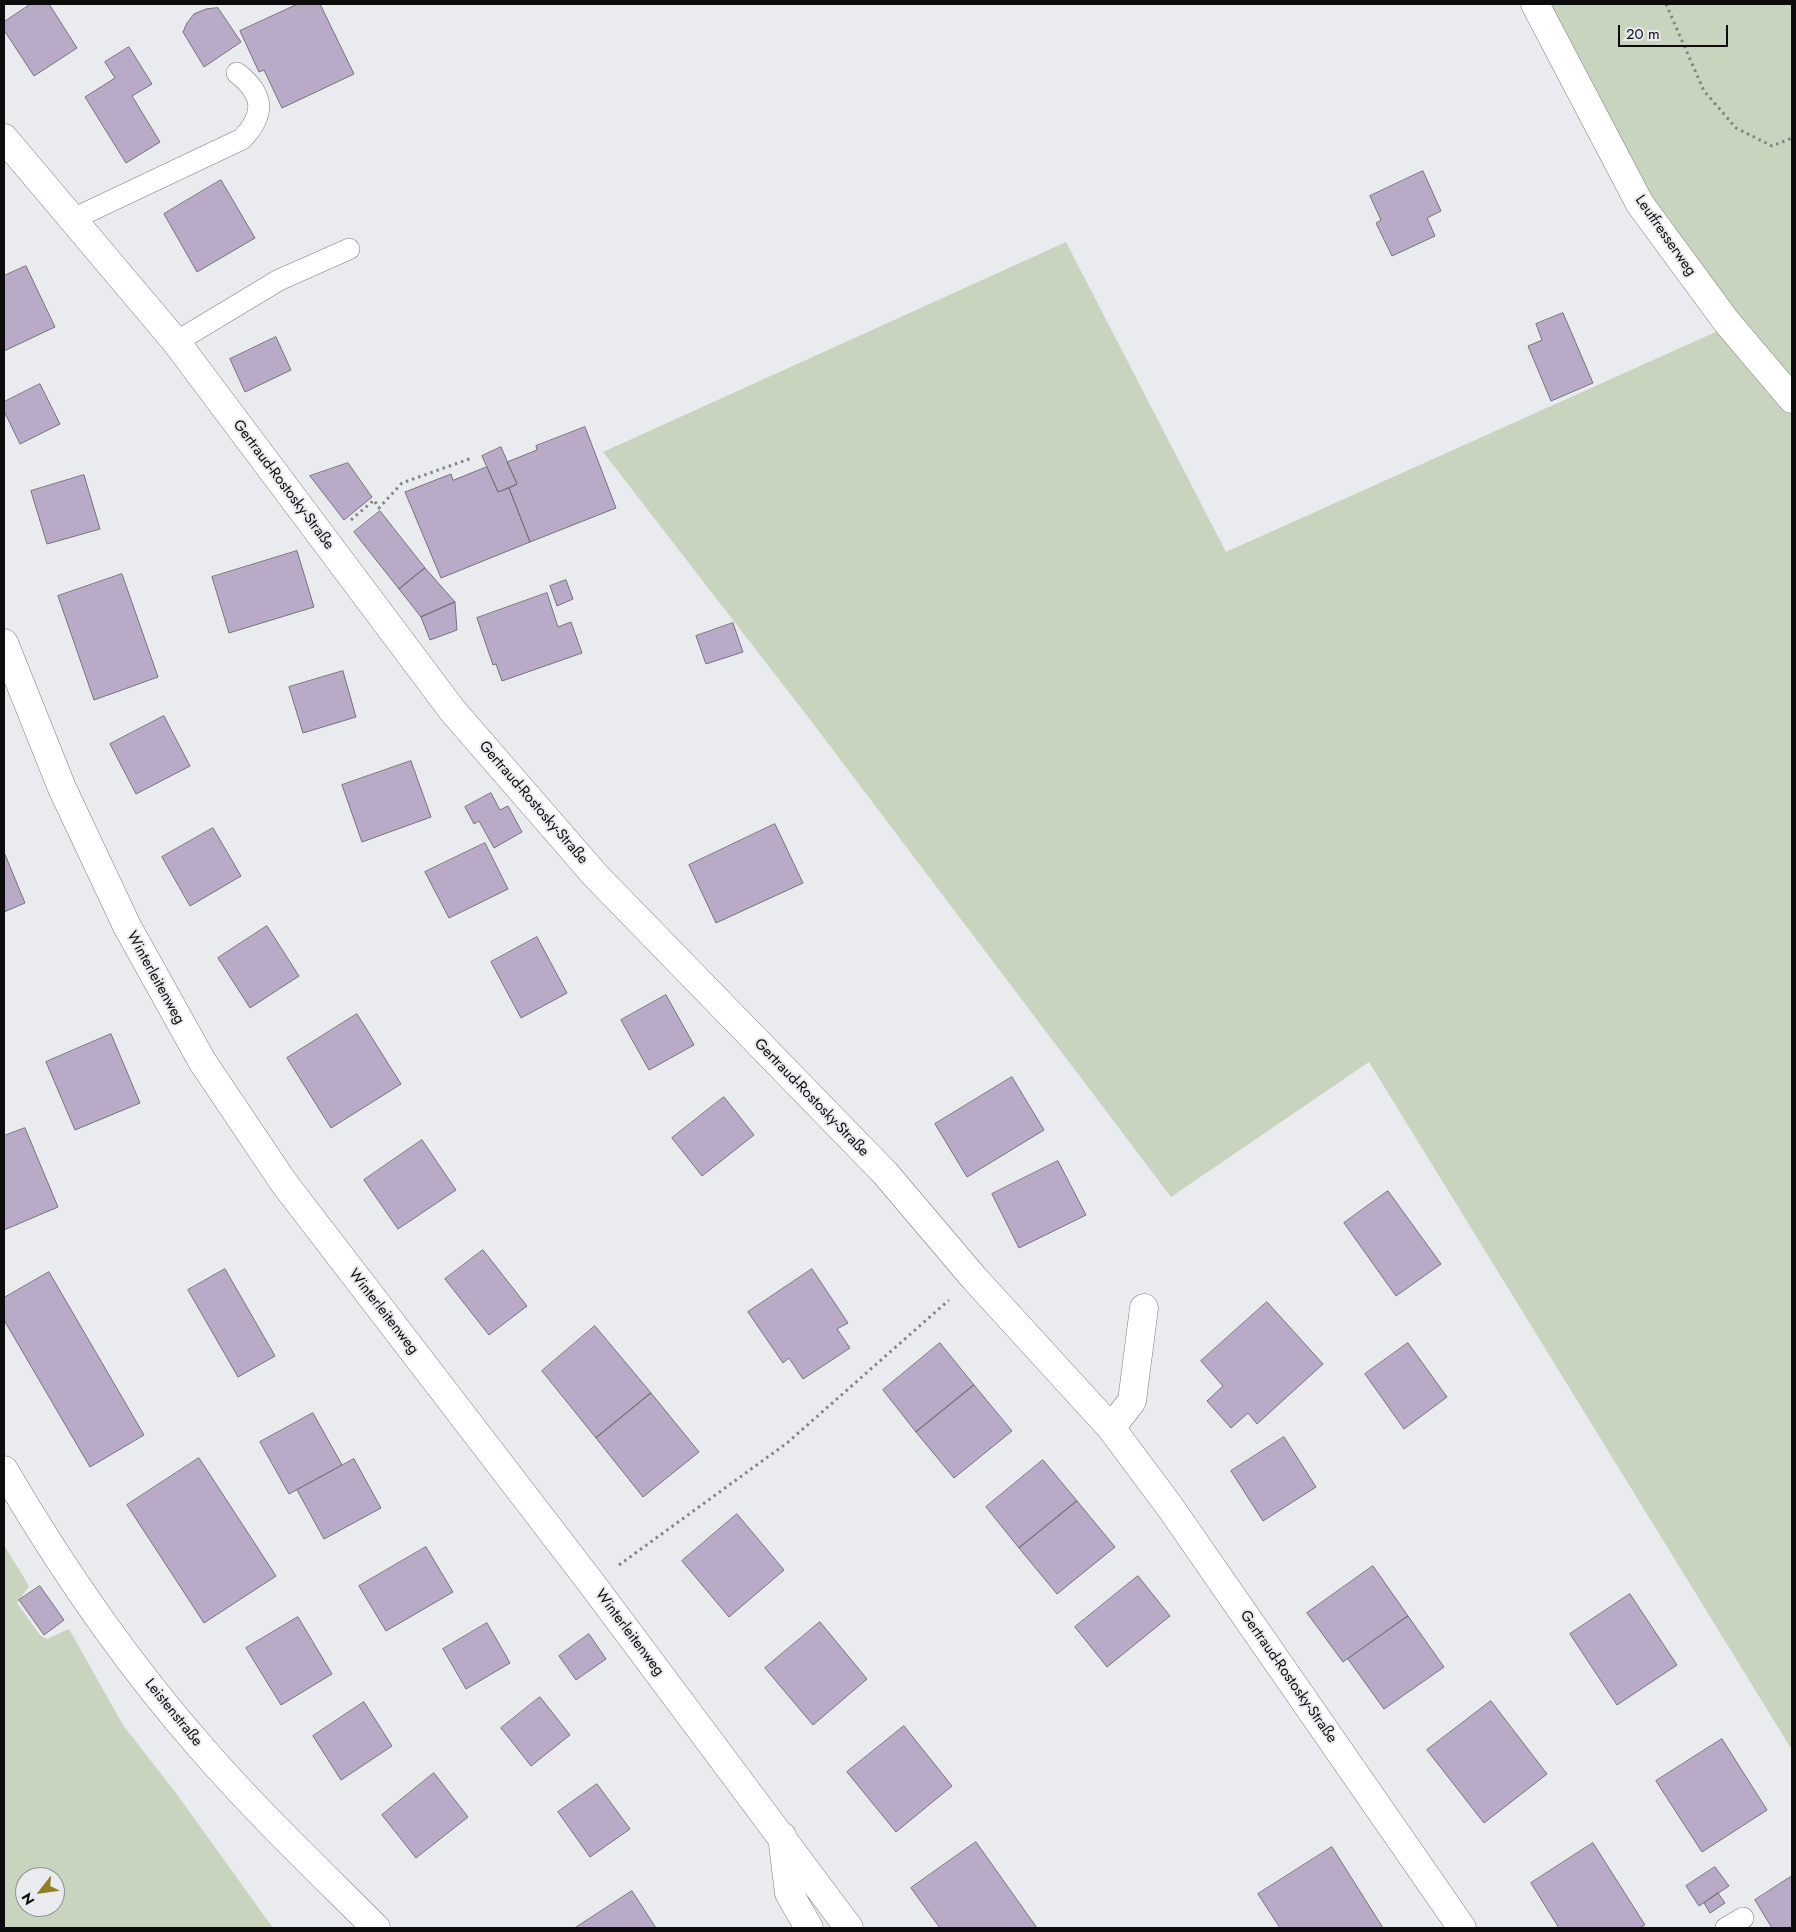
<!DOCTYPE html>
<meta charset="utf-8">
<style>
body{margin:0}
#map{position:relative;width:1796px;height:1932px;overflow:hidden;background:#eaebef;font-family:Jost,sans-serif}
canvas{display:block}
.frame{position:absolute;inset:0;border:5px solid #0c0c0d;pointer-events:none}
.north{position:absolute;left:15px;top:1867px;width:50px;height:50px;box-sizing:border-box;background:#eaebef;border:1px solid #919295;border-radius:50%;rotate:240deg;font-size:14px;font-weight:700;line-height:20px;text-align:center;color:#0c0c0d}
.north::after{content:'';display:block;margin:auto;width:18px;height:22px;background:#937d25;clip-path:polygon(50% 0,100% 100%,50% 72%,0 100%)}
.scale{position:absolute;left:1618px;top:25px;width:110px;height:22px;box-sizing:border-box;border:2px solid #0c0c0d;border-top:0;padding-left:6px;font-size:15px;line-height:18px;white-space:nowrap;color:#0c0c0d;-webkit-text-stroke:4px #eaebef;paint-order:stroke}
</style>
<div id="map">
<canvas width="1796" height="1932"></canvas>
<div class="frame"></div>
<div class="north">N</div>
<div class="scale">20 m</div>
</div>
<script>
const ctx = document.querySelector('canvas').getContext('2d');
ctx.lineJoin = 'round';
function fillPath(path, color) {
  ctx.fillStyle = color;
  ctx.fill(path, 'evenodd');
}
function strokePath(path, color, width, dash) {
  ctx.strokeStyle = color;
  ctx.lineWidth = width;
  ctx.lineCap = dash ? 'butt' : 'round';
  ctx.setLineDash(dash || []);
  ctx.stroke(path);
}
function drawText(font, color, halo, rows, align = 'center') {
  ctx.font = font + ' Jost,sans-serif';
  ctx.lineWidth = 4;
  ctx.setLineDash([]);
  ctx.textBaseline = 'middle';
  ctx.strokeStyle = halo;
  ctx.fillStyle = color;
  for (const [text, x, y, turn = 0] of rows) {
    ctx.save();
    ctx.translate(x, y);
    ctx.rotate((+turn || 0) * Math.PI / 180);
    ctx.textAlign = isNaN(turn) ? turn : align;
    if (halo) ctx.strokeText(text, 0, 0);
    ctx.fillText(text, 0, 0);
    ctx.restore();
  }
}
const green = new Path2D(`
 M 1530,4 L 1792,4 L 1792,1750 L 1369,1062 L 1171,1197 L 808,717 L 603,452 L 1066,242 L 1226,552 L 1729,326 Z
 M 4,1545 L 29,1586 L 17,1603 L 40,1635 L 47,1639 L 69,1629 L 123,1725 L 176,1793 L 273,1928 L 4,1928 ZM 25,1877 L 55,1877 L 55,1907 L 25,1907 Z`);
const building = new Path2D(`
 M 31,4 L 49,4 L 77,48 L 34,76 L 4,30 L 4,22 Z
 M 298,4 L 320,4 L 354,74 L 282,108 L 264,70 L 259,72 L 240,31 Z
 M 218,8 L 241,42 L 204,67 L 183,32 L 187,23 L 194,14 L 206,9 Z
 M 129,47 L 152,84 L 132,96 L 160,142 L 126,163 L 85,97 L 115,78 L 105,62 Z
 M 1423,171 L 1441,211 L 1427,218 L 1435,236 L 1392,256 L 1376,223 L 1381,220 L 1370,196 Z
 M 221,180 L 255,238 L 197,272 L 164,214 Z
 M 26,266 L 55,327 L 4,351 L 4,276 Z
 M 1563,313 L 1593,383 L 1551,401 L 1528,346 L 1542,340 L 1536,324 Z
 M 276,337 L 291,370 L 245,392 L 230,359 Z
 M 40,384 L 60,424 L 20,444 L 4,411 L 4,402 Z
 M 585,427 L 616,508 L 530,542 L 509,488 L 517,484 L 507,462 L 537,450 L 536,446 Z
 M 501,447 L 517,484 L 498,492 L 482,456 Z
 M 348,463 L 372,497 L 344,520 L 310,476 Z
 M 487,467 L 498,492 L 509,488 L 530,542 L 441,578 L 405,492 L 451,474 L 453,480 Z
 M 84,475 L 100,529 L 47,544 L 31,491 Z
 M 380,511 L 425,568 L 399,589 L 354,532 Z
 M 297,551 L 314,607 L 229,633 L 212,577 Z
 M 425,568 L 455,602 L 421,617 L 399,589 Z
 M 122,574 L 158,677 L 94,700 L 58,596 Z
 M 566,580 L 573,599 L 557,606 L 550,586 Z
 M 547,593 L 558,627 L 571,622 L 582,653 L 502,681 L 496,664 L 493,665 L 477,618 Z
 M 455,602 L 457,630 L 430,640 L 421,617 Z
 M 733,623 L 743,652 L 706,664 L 696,636 Z
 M 343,671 L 356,717 L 303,733 L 289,687 Z
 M 164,716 L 190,766 L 136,794 L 110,744 Z
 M 411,761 L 431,817 L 362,842 L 342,785 Z
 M 491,793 L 500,810 L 508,806 L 522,832 L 494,848 L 479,821 L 474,824 L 465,807 Z
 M 775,824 L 803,883 L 716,923 L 689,865 Z
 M 213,828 L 241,876 L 190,906 L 162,857 Z
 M 485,843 L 508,889 L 449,918 L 425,872 Z
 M 4,852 L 25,903 L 4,912 Z
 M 267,926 L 299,976 L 250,1008 L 218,958 Z
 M 537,937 L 567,993 L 521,1018 L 491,962 Z
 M 666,995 L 694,1045 L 649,1070 L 621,1020 Z
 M 357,1014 L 401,1084 L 331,1128 L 287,1058 Z
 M 111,1034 L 140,1103 L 75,1130 L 46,1062 Z
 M 1012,1077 L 1044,1130 L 967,1177 L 935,1124 Z
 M 724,1097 L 754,1135 L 702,1176 L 672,1138 Z
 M 25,1128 L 58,1207 L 4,1230 L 4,1136 Z
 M 422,1140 L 456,1190 L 398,1229 L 364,1180 Z
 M 1058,1161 L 1086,1215 L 1019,1248 L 992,1194 Z
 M 1388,1191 L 1441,1264 L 1396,1296 L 1344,1223 Z
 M 483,1250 L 527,1306 L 489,1335 L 445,1279 Z
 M 225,1269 L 275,1356 L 238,1377 L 188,1290 Z
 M 812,1269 L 848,1323 L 837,1329 L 850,1348 L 803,1379 L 789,1358 L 783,1363 L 748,1312 Z
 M 49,1272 L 144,1435 L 90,1467 L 4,1320 L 4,1298 Z
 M 1267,1302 L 1323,1364 L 1257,1424 L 1248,1413 L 1231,1428 L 1207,1401 L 1223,1386 L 1201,1361 Z
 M 595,1326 L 651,1393 L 596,1438 L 542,1371 Z
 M 940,1343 L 974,1385 L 916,1432 L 883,1390 Z
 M 1408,1343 L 1447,1397 L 1404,1429 L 1365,1374 Z
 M 974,1385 L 1012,1431 L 954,1478 L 916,1432 Z
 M 651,1393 L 699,1452 L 643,1497 L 596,1438 Z
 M 313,1413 L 342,1465 L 289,1494 L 260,1442 Z
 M 1284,1437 L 1316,1487 L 1263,1521 L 1231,1471 Z
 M 199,1458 L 276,1576 L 204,1623 L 127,1505 Z
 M 354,1459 L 381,1508 L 324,1539 L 297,1490 Z
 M 1043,1460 L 1077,1501 L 1019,1548 L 986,1507 Z
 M 1077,1501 L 1115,1547 L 1057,1594 L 1019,1548 Z
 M 737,1514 L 784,1570 L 729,1617 L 682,1561 Z
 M 426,1547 L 453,1592 L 386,1631 L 359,1586 Z
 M 1373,1566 L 1408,1616 L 1343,1662 L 1307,1613 Z
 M 1138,1576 L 1170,1616 L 1107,1667 L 1075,1627 Z
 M 40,1586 L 64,1620 L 44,1635 L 19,1600 Z
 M 1630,1594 L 1677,1665 L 1617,1705 L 1570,1634 Z
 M 1408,1616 L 1444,1667 L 1384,1709 L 1348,1659 Z
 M 298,1617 L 332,1674 L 281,1705 L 246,1648 Z
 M 820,1622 L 867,1679 L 813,1725 L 765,1668 Z
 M 487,1623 L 510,1663 L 466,1689 L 443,1649 Z
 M 589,1634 L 606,1659 L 576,1680 L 559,1656 Z
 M 540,1697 L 570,1735 L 531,1766 L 501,1728 Z
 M 1491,1701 L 1547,1774 L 1484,1823 L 1427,1750 Z
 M 364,1702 L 392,1746 L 341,1780 L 313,1736 Z
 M 904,1726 L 952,1786 L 896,1832 L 847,1772 Z
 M 1722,1739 L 1767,1810 L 1702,1852 L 1656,1781 Z
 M 434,1773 L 468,1817 L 416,1858 L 382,1815 Z
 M 597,1784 L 630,1829 L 590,1857 L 558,1812 Z
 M 976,1842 L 1037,1928 L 940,1928 L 911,1888 Z
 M 1593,1843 L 1645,1925 L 1639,1928 L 1559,1928 L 1531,1883 Z
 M 1332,1847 L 1383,1928 L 1280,1928 L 1258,1894 Z
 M 1715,1867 L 1729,1886 L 1699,1906 L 1686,1886 Z
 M 1792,1876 L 1792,1928 L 1772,1928 L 1755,1900 Z
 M 632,1891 L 656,1928 L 575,1928 Z
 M 1718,1893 L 1725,1903 L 1710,1913 L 1704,1903 Z`);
const path = new Path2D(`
 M 1666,4 L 1704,91 L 1736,128 L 1772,146 L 1792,138
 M 351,520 L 374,500 L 379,508 L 402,483 L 472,458
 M 619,1565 L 787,1443 L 949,1300`);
const service = new Path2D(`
 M 73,219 L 242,139 C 266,114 264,94 237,73
 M 176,342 L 279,280 L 349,249
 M 1726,1928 L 1743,1918`);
const minor = new Path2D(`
 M 1535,4 L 1640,204 L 1726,321 L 1792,399
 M 4,138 L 176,342 L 452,710 L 596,876 L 885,1173 L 974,1278 L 1111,1428 L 1170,1507 L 1462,1928
 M 4,643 L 62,788 L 127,926 L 202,1061 L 284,1183 L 592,1584 L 849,1928
 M 1111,1428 L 1132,1401 L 1144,1308
 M 782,1836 L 789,1893 L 809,1928`);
const secondary = new Path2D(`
 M 4,1470 C 62,1569 128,1665 204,1751 C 258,1813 318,1870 376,1928`);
const streetNames = [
 ["Leutfresserweg",1665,236,55],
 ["Gertraud-Rostosky-Straße",283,485,53],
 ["Gertraud-Rostosky-Straße",533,803,49],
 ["Winterleitenweg",155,978,61],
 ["Gertraud-Rostosky-Straße",811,1098,46],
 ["Winterleitenweg",383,1312,52],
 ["Winterleitenweg",629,1633,53],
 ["Gertraud-Rostosky-Straße",1288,1677,55],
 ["Leistenstraße",173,1713,51]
];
fillPath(green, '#c9d4be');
fillPath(building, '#b9aac8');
strokePath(building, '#757376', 1);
strokePath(service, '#7c7d80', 22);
strokePath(minor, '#7c7d80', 29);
strokePath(secondary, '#7c7d80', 29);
strokePath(path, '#828385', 3, [2.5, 4]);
strokePath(service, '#fff', 21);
strokePath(minor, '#fff', 28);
strokePath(secondary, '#fff', 28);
drawText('15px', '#0c0c0d', '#eaebef', streetNames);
</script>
